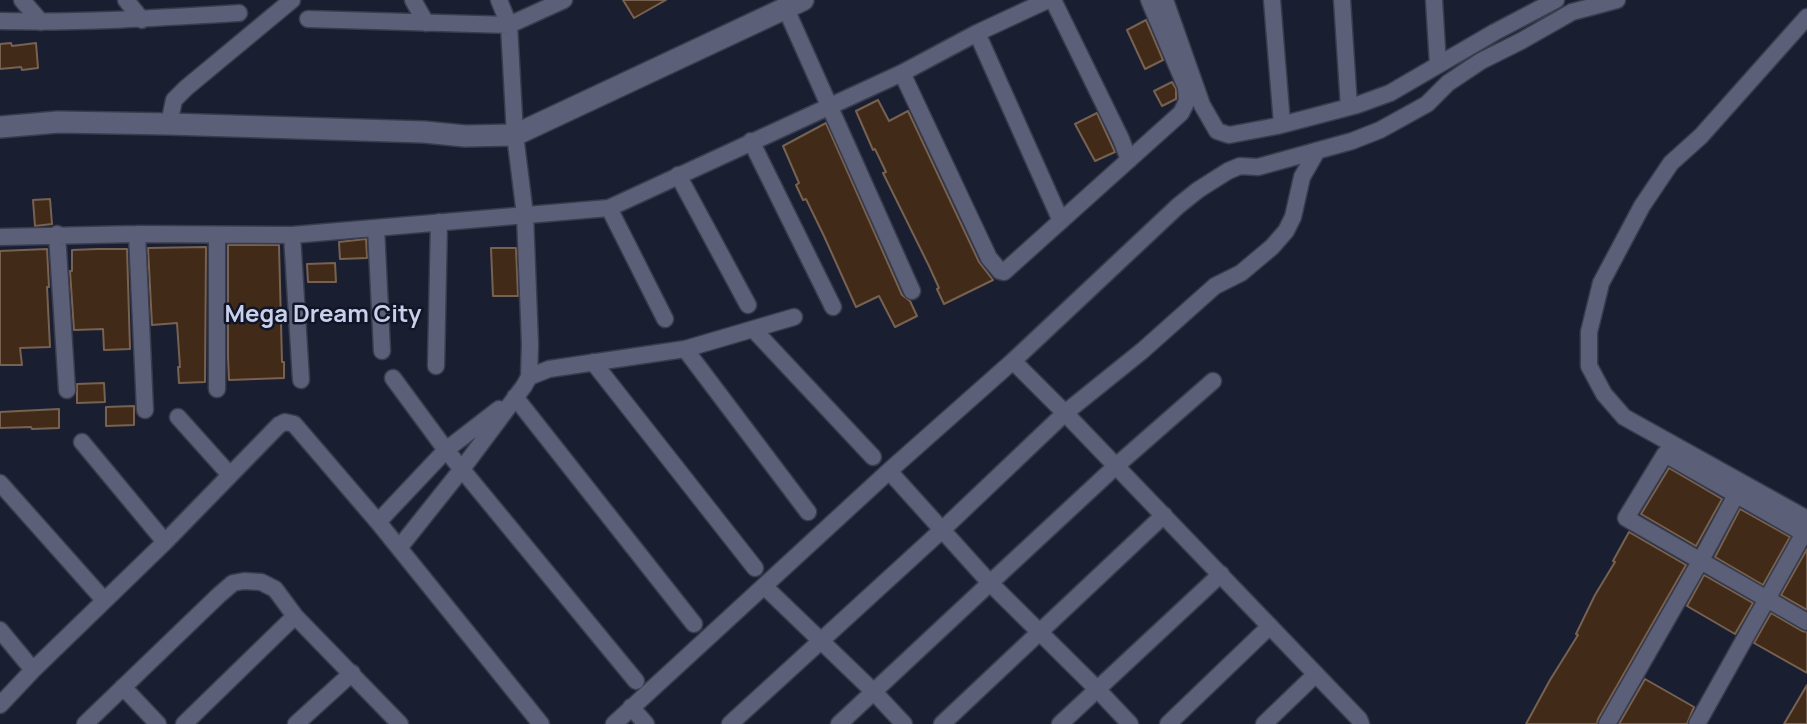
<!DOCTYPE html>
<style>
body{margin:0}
canvas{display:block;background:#1a1e31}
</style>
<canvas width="1807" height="724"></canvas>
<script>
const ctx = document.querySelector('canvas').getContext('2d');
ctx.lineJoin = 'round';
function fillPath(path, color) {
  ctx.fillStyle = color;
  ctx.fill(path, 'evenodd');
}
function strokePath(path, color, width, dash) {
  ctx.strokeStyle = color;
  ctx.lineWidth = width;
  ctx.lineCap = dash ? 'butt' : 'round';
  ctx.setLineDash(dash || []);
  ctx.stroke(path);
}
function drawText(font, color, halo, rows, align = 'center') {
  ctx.font = font + ' Manrope,sans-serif';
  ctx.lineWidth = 5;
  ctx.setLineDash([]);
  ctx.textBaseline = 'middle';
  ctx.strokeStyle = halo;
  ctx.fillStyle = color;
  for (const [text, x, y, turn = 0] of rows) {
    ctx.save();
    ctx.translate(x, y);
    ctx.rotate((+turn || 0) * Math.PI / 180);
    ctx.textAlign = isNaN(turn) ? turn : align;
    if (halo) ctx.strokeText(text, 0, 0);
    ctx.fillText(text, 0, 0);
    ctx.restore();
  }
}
const building = new Path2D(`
 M 623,0 L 666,0 L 634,18 Z
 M 1146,20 L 1163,60 L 1145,69 L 1127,30 Z
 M 11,43 L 12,46 L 36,43 L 38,68 L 22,70 L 21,67 L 0,69 L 0,44 Z
 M 1172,82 L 1176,89 L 1176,99 L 1162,106 L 1154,91 Z
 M 878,100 L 889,121 L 908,111 L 979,262 L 993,280 L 944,304 L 937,289 L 939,288 L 929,266 L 883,173 L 886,172 L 875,149 L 873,150 L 856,111 Z
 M 1097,113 L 1115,152 L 1095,161 L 1075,124 Z
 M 826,123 L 902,295 L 910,301 L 917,316 L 895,327 L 879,296 L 856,307 L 824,236 L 806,199 L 803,200 L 796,185 L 799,183 L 783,146 Z
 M 50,199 L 52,224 L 35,226 L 33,200 Z
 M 366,239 L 367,258 L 340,259 L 339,242 Z
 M 228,245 L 279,245 L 282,362 L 284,362 L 284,378 L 229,380 L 228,357 Z
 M 206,247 L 205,382 L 179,383 L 178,367 L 180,367 L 177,323 L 152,325 L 148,248 Z
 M 491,248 L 516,248 L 518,296 L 493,296 Z
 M 47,249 L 49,287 L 47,287 L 50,347 L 20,348 L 22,365 L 0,365 L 0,251 Z
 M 98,249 L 127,249 L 130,349 L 104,350 L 103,329 L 74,330 L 70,271 L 72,271 L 72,250 Z
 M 335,263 L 336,282 L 308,282 L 307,264 Z
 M 104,383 L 105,402 L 77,403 L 77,384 Z
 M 134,406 L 134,425 L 106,426 L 106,407 Z
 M 59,409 L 59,428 L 32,429 L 31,427 L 0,428 L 0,412 Z
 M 1669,468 L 1722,499 L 1696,546 L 1641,514 Z
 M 1740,509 L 1790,537 L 1763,585 L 1715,557 Z
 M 1629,532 L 1686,565 L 1598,719 L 1597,724 L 1526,724 L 1550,680 L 1578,635 L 1576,634 L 1595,595 L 1615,562 L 1613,561 Z
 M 1807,549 L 1807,610 L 1781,595 Z
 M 1704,575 L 1753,603 L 1735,634 L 1687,606 Z
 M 1771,613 L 1802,631 L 1807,632 L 1807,673 L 1754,643 Z
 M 1645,679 L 1694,707 L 1687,724 L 1619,724 Z
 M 1807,685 L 1807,724 L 1784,724 Z`);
const street = new Path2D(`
 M 22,0 L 41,22
 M 126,0 L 142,20
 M 413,0 L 426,23
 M 1053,0 L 1121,139 L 1129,160
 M 1165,0 L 1202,105 L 1217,131 L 1229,135 L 1277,126 L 1357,105 L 1390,93 L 1495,32 L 1556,0
 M 1272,0 L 1282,124
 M 1342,0 L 1349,107
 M 1434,0 L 1438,65
 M 786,9 L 912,291
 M 1807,17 L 1701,136 L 1671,163 L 1642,206 L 1601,283 L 1589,332 L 1589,366 L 1604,394 L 1624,417 L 1807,519
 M 308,19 L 509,25 L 564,0
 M 0,21 C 80,23 159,18 239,13
 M 977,33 L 1061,221
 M 902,73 L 989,258 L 1000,271 L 1004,272 L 1181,113 L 1187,101 L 1186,87 L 1149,0
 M 169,124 L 174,100 L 186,88 L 292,0
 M 751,141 L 833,307
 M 678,175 L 748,305
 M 609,208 L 665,319
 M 376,228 L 382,351
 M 57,234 L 67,390
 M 137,234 L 145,410
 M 292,235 L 301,380
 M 0,237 L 137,234 L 292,235 L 609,208 L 902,73 L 977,33 L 1048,0
 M 753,329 L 873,457
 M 685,349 L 808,512
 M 1013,361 L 1065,413 L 1359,719 L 1361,724
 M 593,362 L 755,568
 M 436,366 L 439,222
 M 529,377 L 549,369 L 685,349 L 794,317
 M 393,378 L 446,450 L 636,681
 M 217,389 L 217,235
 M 515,397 L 694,624
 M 178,417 L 230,475
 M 82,442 L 165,542
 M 0,483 L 104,600
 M 378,522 L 446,450 L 499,409
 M 1807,535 L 1665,454 L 1626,518 L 1807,622
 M 399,548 L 462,469 L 524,386 L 529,377 L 530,344 L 525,215 L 515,135 L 509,25 L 499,0
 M 764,586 L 874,692 L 904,724
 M 0,630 L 33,670
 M 123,687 L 158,724
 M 0,705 L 33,670 L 165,542 L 279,425 L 285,422 L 294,424 L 378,522 L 541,724
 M 631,707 L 646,724
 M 85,724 L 219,595 L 233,583 L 244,581 L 261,582 L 275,589 L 295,616 L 400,724
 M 184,724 L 295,616
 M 296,724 L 352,673
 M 614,724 L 889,471 L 1013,361 L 1178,206 L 1198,190 L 1228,171 L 1240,166 L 1258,167 L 1352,141 L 1380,130 L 1427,104 L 1448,83 L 1481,61 L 1521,41 L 1572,12 L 1617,0
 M 730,724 L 942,530 L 1065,413 L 1142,351 L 1215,286 L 1241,273 L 1272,247 L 1286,231 L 1293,217 L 1302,177 L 1317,151
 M 839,724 L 990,583 L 889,471
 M 942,724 L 1164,515
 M 1060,724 L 1221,574
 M 1130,724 L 1097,689 L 990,583 L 1116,466 L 1213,381
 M 1168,724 L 1270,626
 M 1264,724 L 1316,674
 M 1607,724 L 1701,560 L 1736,495
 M 1697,724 L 1804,533`);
const secondary = new Path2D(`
 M 0,127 L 58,122 L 169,124 L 424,132 L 465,136 L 515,135 L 803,0`);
const neighbourhoodNames = [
 ["Mega Dream City",323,315]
];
fillPath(building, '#412a18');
strokePath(building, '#776151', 2);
strokePath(street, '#393c4d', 19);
strokePath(secondary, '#393c4d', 24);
strokePath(street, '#5b6078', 16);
strokePath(secondary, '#5b6078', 21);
drawText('bold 24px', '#c9d0eb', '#111527', neighbourhoodNames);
</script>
